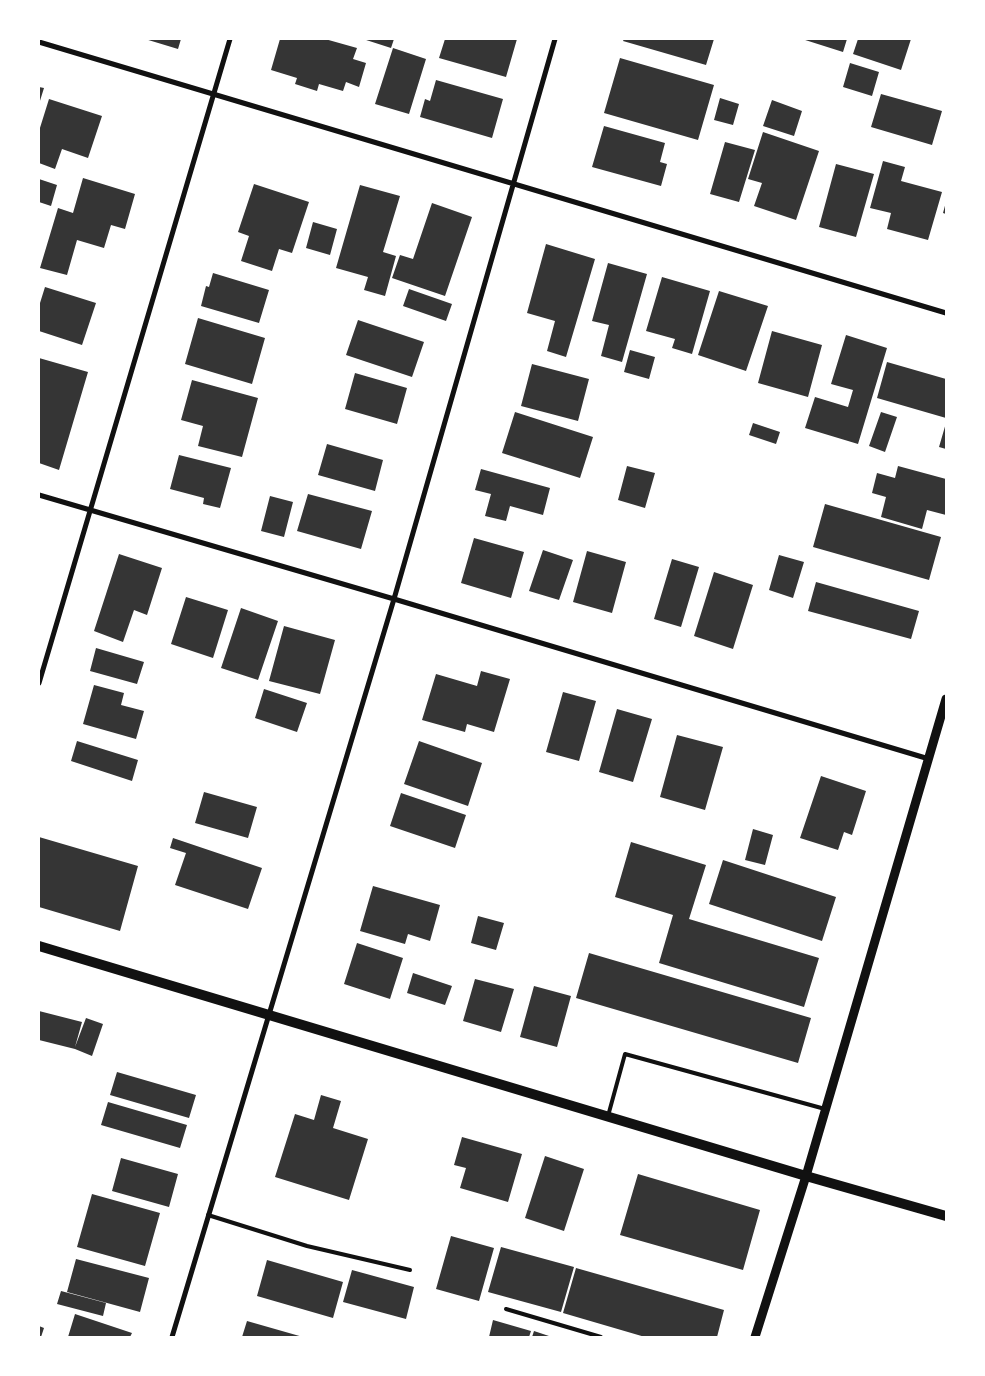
<!DOCTYPE html>
<style>
body{margin:0}
#map{position:relative;width:985px;height:1376px;overflow:hidden;background:#fff;font-family:Bitter,serif}
canvas{display:block}
.frame{position:absolute;inset:0;border:40px solid #fff;pointer-events:none}
</style>
<div id="map">
<canvas width="985" height="1376"></canvas>
<div class="frame"></div>
</div>
<script>
const ctx = document.querySelector('canvas').getContext('2d');
ctx.lineJoin = 'round';
function fillPath(path, color) {
  ctx.fillStyle = color;
  ctx.fill(path, 'evenodd');
}
function strokePath(path, color, width, dash) {
  ctx.strokeStyle = color;
  ctx.lineWidth = width;
  ctx.lineCap = dash ? 'butt' : 'round';
  ctx.setLineDash(dash || []);
  ctx.stroke(path);
}
const building = new Path2D(`
 M 145,39 L 181,39 L 178,49 Z
 M 280,39 L 325,39 L 357,48 L 353,59 L 366,63 L 359,87 L 346,82 L 343,91 L 319,84 L 317,91 L 295,84 L 297,78 L 271,70 Z
 M 363,39 L 394,39 L 391,48 Z
 M 445,39 L 517,39 L 506,77 L 439,58 Z
 M 624,39 L 714,39 L 706,65 L 623,41 Z
 M 802,39 L 847,39 L 843,52 Z
 M 858,39 L 911,39 L 901,70 L 853,54 Z
 M 393,48 L 426,59 L 409,114 L 375,104 Z
 M 620,58 L 714,85 L 698,140 L 604,113 Z
 M 850,63 L 879,72 L 872,96 L 843,87 Z
 M 436,80 L 503,99 L 492,138 L 420,117 L 425,99 L 430,101 Z
 M 39,87 L 44,88 L 39,104 Z
 M 881,94 L 942,111 L 932,145 L 871,127 Z
 M 720,98 L 739,104 L 733,125 L 714,120 Z
 M 49,99 L 102,116 L 88,158 L 62,149 L 55,169 L 39,163 L 39,131 Z
 M 772,100 L 802,111 L 794,136 L 763,126 Z
 M 604,126 L 665,143 L 660,162 L 667,164 L 661,186 L 592,167 Z
 M 763,132 L 819,151 L 796,220 L 754,206 L 762,183 L 748,179 Z
 M 725,142 L 755,150 L 739,202 L 710,194 Z
 M 883,161 L 905,167 L 901,181 L 942,192 L 928,240 L 887,229 L 891,213 L 870,208 Z
 M 836,164 L 874,174 L 856,237 L 819,227 Z
 M 83,178 L 135,194 L 125,229 L 111,225 L 104,248 L 77,240 L 67,275 L 40,268 L 58,208 L 73,213 Z
 M 39,179 L 57,185 L 51,206 L 39,202 Z
 M 254,184 L 309,202 L 292,253 L 279,249 L 272,271 L 241,261 L 249,236 L 238,232 Z
 M 360,185 L 400,196 L 383,252 L 396,256 L 385,296 L 364,290 L 368,277 L 336,268 Z
 M 946,202 L 946,214 L 943,213 Z
 M 432,203 L 472,217 L 445,296 L 392,278 L 400,255 L 413,259 Z
 M 313,222 L 337,229 L 330,255 L 306,248 Z
 M 546,244 L 595,259 L 566,357 L 547,351 L 555,321 L 527,313 Z
 M 608,263 L 647,274 L 622,362 L 601,356 L 609,325 L 592,321 Z
 M 213,273 L 269,290 L 259,323 L 201,306 L 206,286 L 209,287 Z
 M 662,277 L 710,291 L 692,354 L 672,348 L 675,339 L 646,331 Z
 M 45,287 L 96,303 L 82,345 L 39,331 L 39,302 L 40,303 Z
 M 409,289 L 452,304 L 446,321 L 403,306 Z
 M 719,291 L 768,306 L 746,371 L 698,355 Z
 M 198,318 L 265,338 L 252,384 L 185,364 Z
 M 358,320 L 424,342 L 412,377 L 346,355 Z
 M 772,331 L 822,345 L 808,397 L 758,383 Z
 M 846,335 L 887,348 L 858,444 L 805,428 L 815,397 L 848,407 L 853,390 L 831,384 Z
 M 630,350 L 655,357 L 649,379 L 624,372 Z
 M 39,358 L 88,372 L 59,470 L 39,463 Z
 M 887,362 L 946,379 L 946,418 L 877,398 Z
 M 532,364 L 589,379 L 578,421 L 521,406 Z
 M 355,373 L 407,388 L 397,424 L 345,409 Z
 M 192,380 L 258,398 L 242,457 L 198,446 L 203,426 L 181,420 Z
 M 515,412 L 593,437 L 580,478 L 502,453 Z
 M 881,412 L 897,417 L 885,452 L 869,446 Z
 M 753,423 L 780,432 L 776,444 L 749,435 Z
 M 946,423 L 946,449 L 939,447 Z
 M 327,444 L 383,460 L 375,491 L 318,475 Z
 M 179,455 L 231,468 L 220,508 L 203,504 L 204,498 L 170,489 Z
 M 627,466 L 655,473 L 645,508 L 618,500 Z
 M 898,466 L 946,479 L 946,515 L 927,510 L 922,529 L 881,517 L 886,497 L 872,493 L 877,473 L 895,478 Z
 M 481,469 L 550,488 L 543,515 L 510,506 L 506,521 L 485,516 L 491,494 L 475,490 Z
 M 308,494 L 372,511 L 361,549 L 297,531 Z
 M 270,496 L 293,502 L 284,537 L 261,531 Z
 M 825,504 L 941,537 L 929,580 L 813,547 Z
 M 474,538 L 524,552 L 511,598 L 461,583 Z
 M 543,550 L 573,560 L 559,600 L 529,591 Z
 M 587,551 L 626,562 L 612,613 L 573,602 Z
 M 119,554 L 162,568 L 147,615 L 134,610 L 123,642 L 94,631 Z
 M 779,555 L 804,562 L 793,598 L 769,590 Z
 M 672,559 L 699,567 L 681,627 L 654,619 Z
 M 714,572 L 753,585 L 733,649 L 694,636 Z
 M 816,582 L 919,611 L 911,639 L 808,611 Z
 M 186,597 L 228,610 L 213,658 L 171,644 Z
 M 241,608 L 278,621 L 258,680 L 221,668 Z
 M 284,626 L 335,640 L 320,694 L 269,681 Z
 M 96,648 L 144,662 L 137,684 L 90,671 Z
 M 481,671 L 510,679 L 494,732 L 467,724 L 465,732 L 422,720 L 436,674 L 477,686 Z
 M 94,685 L 124,693 L 121,705 L 144,711 L 136,739 L 83,724 Z
 M 264,689 L 307,703 L 297,732 L 255,718 Z
 M 563,692 L 596,701 L 579,761 L 546,752 Z
 M 617,709 L 652,719 L 633,782 L 599,772 Z
 M 677,735 L 723,747 L 705,810 L 660,797 Z
 M 77,741 L 138,760 L 132,781 L 71,761 Z
 M 419,741 L 482,763 L 468,806 L 404,784 Z
 M 821,776 L 866,791 L 852,835 L 844,832 L 838,850 L 800,838 Z
 M 204,792 L 257,807 L 248,838 L 195,823 Z
 M 401,793 L 466,815 L 455,848 L 390,826 Z
 M 753,829 L 773,835 L 765,865 L 745,860 Z
 M 39,837 L 138,866 L 120,931 L 39,907 Z
 M 173,838 L 262,868 L 248,909 L 175,885 L 186,853 L 170,848 Z
 M 631,842 L 706,865 L 689,919 L 819,958 L 804,1007 L 659,963 L 673,915 L 615,897 Z
 M 723,860 L 836,897 L 822,941 L 709,904 Z
 M 373,886 L 440,905 L 430,941 L 408,934 L 405,944 L 360,931 Z
 M 478,916 L 504,923 L 496,950 L 471,943 Z
 M 357,943 L 403,958 L 390,999 L 344,984 Z
 M 589,953 L 811,1018 L 798,1063 L 576,998 Z
 M 413,973 L 452,986 L 445,1005 L 407,993 Z
 M 475,979 L 514,989 L 501,1032 L 463,1021 Z
 M 534,986 L 571,996 L 557,1047 L 520,1037 Z
 M 39,1011 L 82,1022 L 75,1047 L 86,1018 L 103,1024 L 92,1056 L 75,1049 L 39,1040 Z
 M 117,1072 L 196,1095 L 189,1118 L 110,1095 Z
 M 321,1095 L 341,1101 L 333,1128 L 368,1139 L 349,1200 L 275,1177 L 295,1114 L 314,1120 Z
 M 108,1102 L 187,1125 L 180,1148 L 101,1125 Z
 M 462,1137 L 522,1154 L 508,1202 L 460,1188 L 466,1168 L 454,1165 Z
 M 545,1156 L 584,1169 L 564,1231 L 525,1218 Z
 M 121,1158 L 178,1174 L 169,1207 L 112,1191 Z
 M 638,1174 L 760,1210 L 743,1270 L 620,1235 Z
 M 92,1194 L 160,1213 L 145,1266 L 77,1247 Z
 M 451,1236 L 494,1248 L 479,1301 L 436,1289 Z
 M 501,1247 L 574,1267 L 561,1312 L 488,1292 Z
 M 76,1259 L 149,1278 L 140,1312 L 67,1292 Z
 M 267,1260 L 343,1282 L 333,1318 L 257,1296 Z
 M 576,1268 L 724,1310 L 717,1337 L 645,1337 L 563,1313 Z
 M 352,1270 L 414,1287 L 406,1319 L 343,1302 Z
 M 61,1291 L 106,1303 L 103,1316 L 57,1304 Z
 M 75,1314 L 132,1333 L 130,1337 L 68,1337 Z
 M 493,1320 L 531,1331 L 529,1337 L 489,1337 Z
 M 247,1321 L 303,1337 L 242,1337 Z
 M 39,1326 L 44,1328 L 41,1337 L 39,1337 Z
 M 534,1331 L 552,1337 L 532,1337 Z`);
const service = new Path2D(`
 M 608,1116 L 625,1054 L 825,1109
 M 208,1215 L 307,1246 L 410,1270
 M 506,1309 L 601,1337`);
const minor = new Path2D(`
 M 39,42 L 946,313
 M 39,495 L 394,599 L 929,759
 M 39,683 L 230,39
 M 172,1337 L 394,599 L 555,39`);
const tertiary = new Path2D(`
 M 755,1337 L 806,1176 L 946,699`);
const secondary = new Path2D(`
 M 39,946 L 806,1176 L 946,1216`);
fillPath(building, '#353535');
strokePath(service, '#111', 4);
strokePath(minor, '#111', 5);
strokePath(tertiary, '#111', 9);
strokePath(secondary, '#111', 10);
</script>
